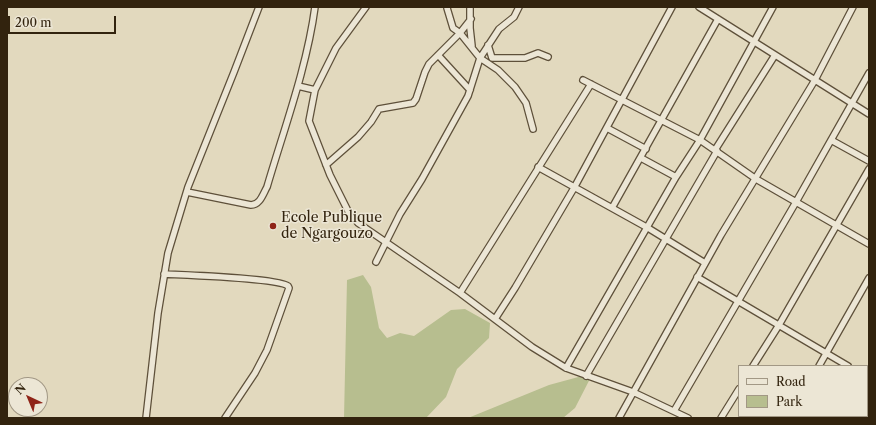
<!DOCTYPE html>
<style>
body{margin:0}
#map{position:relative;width:876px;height:425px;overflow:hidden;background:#e2d9be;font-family:"Libre Caslon Text",serif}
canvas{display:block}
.frame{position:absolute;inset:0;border:8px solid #32230e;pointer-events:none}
.legend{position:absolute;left:738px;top:365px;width:130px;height:52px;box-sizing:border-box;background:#ece6d5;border:1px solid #a29885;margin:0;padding:5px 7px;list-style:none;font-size:12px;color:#32230e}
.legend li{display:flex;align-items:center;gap:8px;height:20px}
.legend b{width:20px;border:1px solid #a29885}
.north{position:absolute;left:8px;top:377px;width:40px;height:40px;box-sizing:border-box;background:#ece6d5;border:1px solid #a29885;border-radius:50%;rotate:316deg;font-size:11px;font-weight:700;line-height:16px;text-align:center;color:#32230e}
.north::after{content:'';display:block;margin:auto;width:14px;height:18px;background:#8f2418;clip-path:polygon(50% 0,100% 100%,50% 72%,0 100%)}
.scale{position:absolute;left:8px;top:16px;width:108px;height:18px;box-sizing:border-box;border:2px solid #32230e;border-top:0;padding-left:5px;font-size:12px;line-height:14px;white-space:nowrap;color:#32230e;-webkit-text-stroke:3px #ece6d5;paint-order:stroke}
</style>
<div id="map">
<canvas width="876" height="425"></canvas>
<div class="frame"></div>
<ul class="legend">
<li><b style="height:5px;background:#ece6d5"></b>Road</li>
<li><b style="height:11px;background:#b7be8f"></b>Park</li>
</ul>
<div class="north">N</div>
<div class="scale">200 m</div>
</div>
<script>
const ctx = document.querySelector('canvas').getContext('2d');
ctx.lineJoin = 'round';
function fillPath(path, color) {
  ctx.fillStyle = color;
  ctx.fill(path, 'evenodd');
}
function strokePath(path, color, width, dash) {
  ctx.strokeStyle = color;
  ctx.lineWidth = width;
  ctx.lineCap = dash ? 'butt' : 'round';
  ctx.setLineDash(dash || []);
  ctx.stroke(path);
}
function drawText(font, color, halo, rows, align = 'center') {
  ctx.font = font + ' "Libre Caslon Text",serif';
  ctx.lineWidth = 3;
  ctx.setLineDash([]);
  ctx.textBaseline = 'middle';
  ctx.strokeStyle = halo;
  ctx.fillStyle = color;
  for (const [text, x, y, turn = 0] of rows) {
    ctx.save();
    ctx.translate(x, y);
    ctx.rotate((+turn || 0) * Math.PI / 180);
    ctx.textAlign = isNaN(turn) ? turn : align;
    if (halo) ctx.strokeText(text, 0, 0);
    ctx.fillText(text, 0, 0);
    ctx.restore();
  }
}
const green = new Path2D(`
 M 363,275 L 371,287 L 379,328 L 387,338 L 400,333 L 414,336 L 451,310 L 465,309 L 490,323 L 489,338 L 457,369 L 446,397 L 426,418 L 344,418 L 347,280 Z
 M 593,373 L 575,408 L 563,418 L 468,418 L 549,385 Z`);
const minor = new Path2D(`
 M 470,7 L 470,28 L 472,46
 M 699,7 L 869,114
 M 447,8 L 453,28 L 460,33 L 480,58 L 498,70 L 515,87 L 526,103 L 533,129
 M 488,45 L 492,58 L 525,58 L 538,53 L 548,57
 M 438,55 L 470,90
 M 583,80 L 700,140 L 756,179 L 869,244
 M 298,86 L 315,90 L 336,48 L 366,7
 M 315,90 L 309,121 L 330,175 L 348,211 L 358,223 L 460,293 L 532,347 L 566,368 L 633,392 L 688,418
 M 607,128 L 646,149
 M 831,140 L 869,161
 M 715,150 L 775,55
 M 641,158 L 676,177
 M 326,165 L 358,137 L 371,122 L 379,109 L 413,103 L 416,99 L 425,72 L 429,64 L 460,33 L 471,19
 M 538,167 L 648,228 L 705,263
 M 187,192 L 251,205 C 260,205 263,194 267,187 C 284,129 307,67 315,7
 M 612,208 L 718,19
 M 376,262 L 400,214 L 422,179 L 468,96 L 480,58 L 499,29 L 514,17 L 519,7
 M 164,274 C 183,275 278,278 288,286 L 289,288 L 267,350 L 255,373 L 225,418
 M 697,277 L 848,366
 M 460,293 L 591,84
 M 495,319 L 515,288 L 574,188 L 672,7
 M 753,366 L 779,325 L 869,169
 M 819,366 L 869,278
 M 566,368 L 676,177 L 700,140 L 773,7
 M 586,376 L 717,151
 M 867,378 L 869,379
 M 867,404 L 869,401
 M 674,411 L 796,202 L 869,73
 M 146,418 L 158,313 L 168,253 L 188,187 L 234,72 L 259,7
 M 619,418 L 721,235 L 815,80 L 853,7
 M 721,418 L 739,389
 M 788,418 L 789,416
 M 858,418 L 860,416`);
const markers = [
 [273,226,4,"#8f2418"]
];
const poiNames = [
 ["Ecole Publique",281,218],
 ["de Ngargouzo",281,234]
];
fillPath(green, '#b7be8f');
strokePath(minor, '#5e503a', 8);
strokePath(minor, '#ece6d5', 5.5);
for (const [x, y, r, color] of markers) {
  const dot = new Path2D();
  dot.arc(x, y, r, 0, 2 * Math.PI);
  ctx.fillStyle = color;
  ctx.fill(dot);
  strokePath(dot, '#ece6d5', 1.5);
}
drawText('14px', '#32230e', '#ece6d5', poiNames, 'left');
</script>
